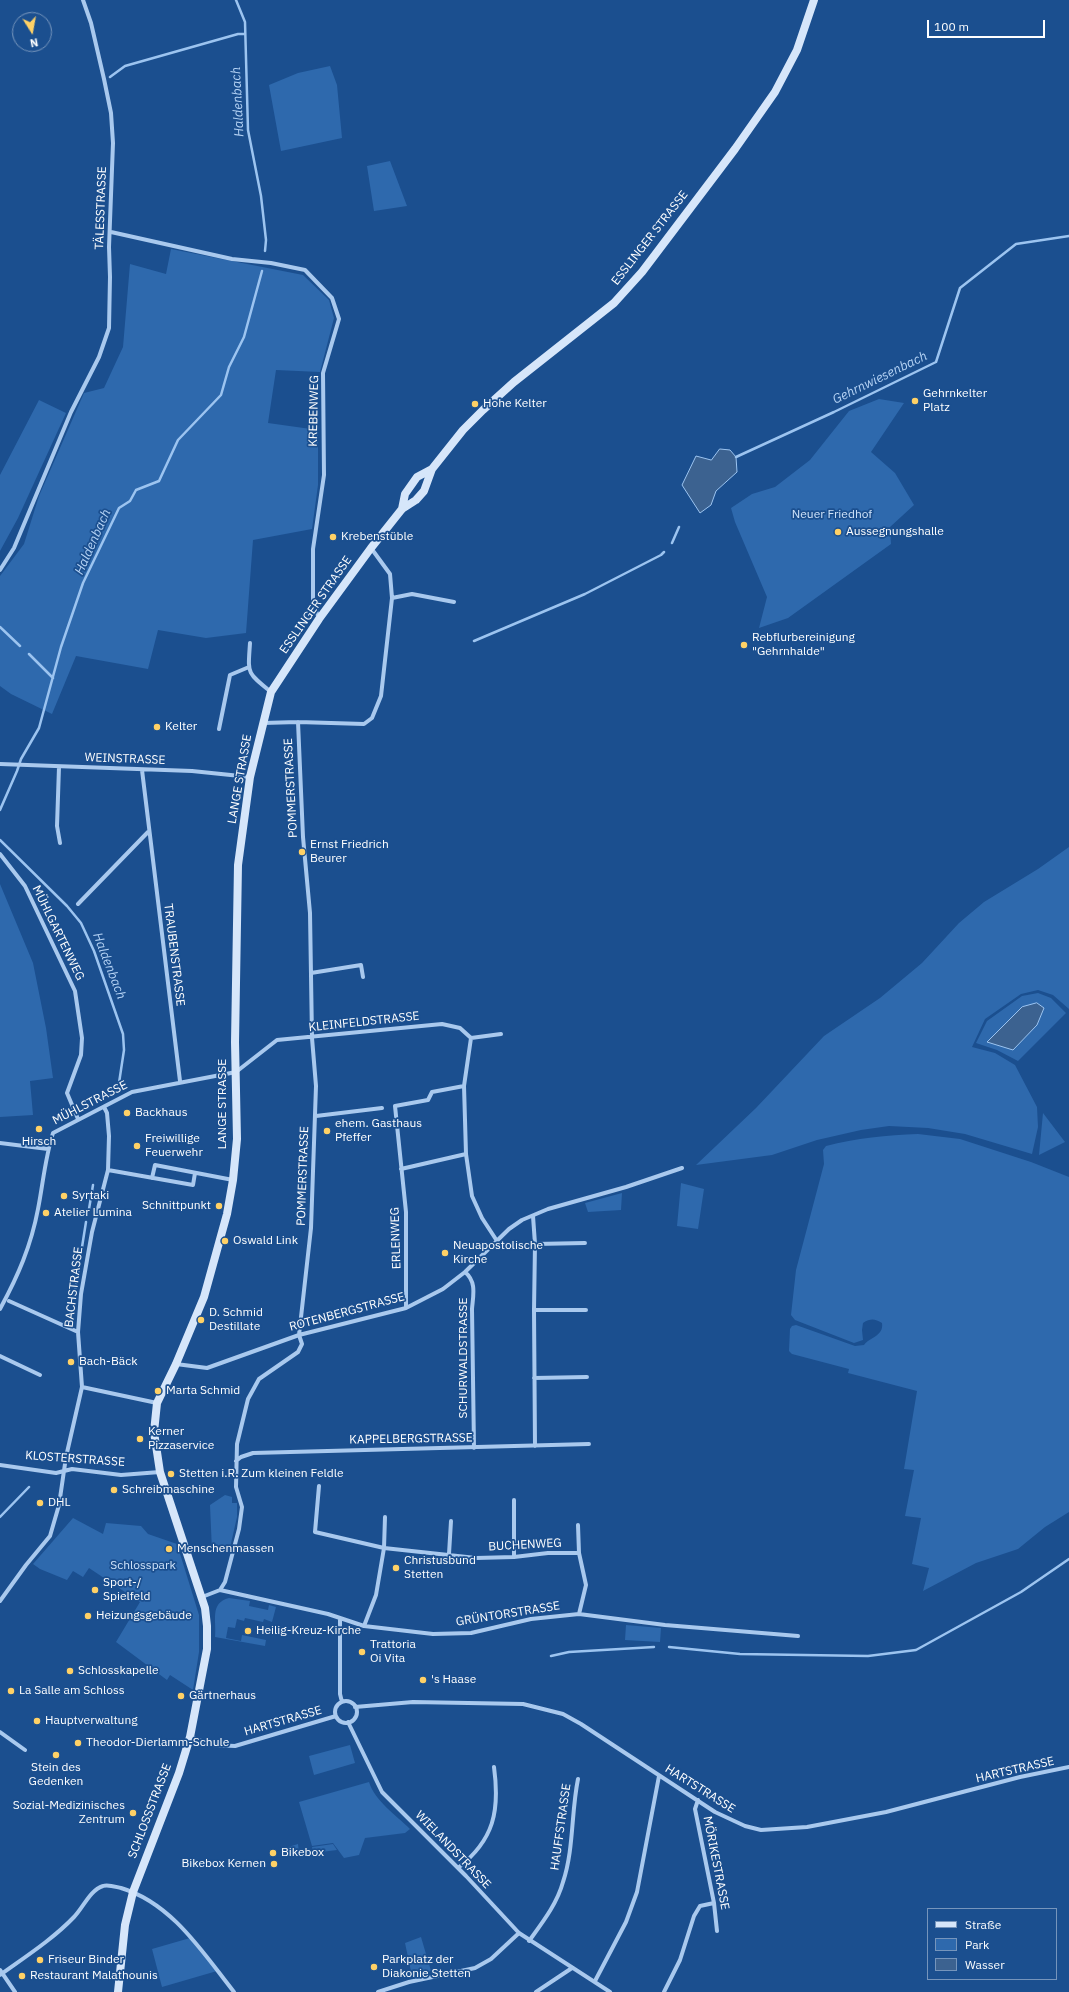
<!DOCTYPE html>
<meta charset="utf-8">
<style>
body{margin:0}
#map{position:relative;width:1069px;height:1992px;overflow:hidden;background:#1b4f8f;font-family:"IBM Plex Sans",sans-serif}
canvas{display:block}
.legend{position:absolute;left:927px;top:1908px;width:130px;height:72px;box-sizing:border-box;background:#1b4f8f;border:1px solid #7695bc;margin:0;padding:5px 7px;list-style:none;font-size:12px;color:#fff}
.legend li{display:flex;align-items:center;gap:8px;height:20px}
.legend b{width:20px;border:1px solid #7695bc}
.north{position:absolute;left:12px;top:12px;width:40px;height:40px;box-sizing:border-box;background:#1b4f8f;border:1px solid #7695bc;border-radius:50%;rotate:169deg;font-size:11px;font-weight:700;line-height:16px;text-align:center;color:#fff}
.north::after{content:'';display:block;margin:auto;width:14px;height:18px;background:#ffd166;clip-path:polygon(50% 0,100% 100%,50% 72%,0 100%)}
.scale{position:absolute;left:927px;top:20px;width:118px;height:18px;box-sizing:border-box;border:2px solid #fff;border-top:0;padding-left:5px;font-size:12px;line-height:14px;white-space:nowrap;color:#fff;-webkit-text-stroke:3px #1b4f8f;paint-order:stroke}
</style>
<div id="map">
<canvas width="1069" height="1992"></canvas>
<ul class="legend">
<li><b style="height:5px;background:#d6e6fa"></b>Straße</li>
<li><b style="height:11px;background:#2e69ad"></b>Park</li>
<li><b style="height:11px;background:#3c6290"></b>Wasser</li>
</ul>
<div class="north">N</div>
<div class="scale">100 m</div>
</div>
<script>
const ctx = document.querySelector('canvas').getContext('2d');
ctx.lineJoin = 'round';
function fillPath(path, color) {
  ctx.fillStyle = color;
  ctx.fill(path, 'evenodd');
}
function strokePath(path, color, width, dash) {
  ctx.strokeStyle = color;
  ctx.lineWidth = width;
  ctx.lineCap = dash ? 'butt' : 'round';
  ctx.setLineDash(dash || []);
  ctx.stroke(path);
}
function drawText(font, color, halo, rows, align = 'center') {
  ctx.font = font + ' "IBM Plex Sans",sans-serif';
  ctx.lineWidth = 3.5;
  ctx.setLineDash([]);
  ctx.textBaseline = 'middle';
  ctx.strokeStyle = halo;
  ctx.fillStyle = color;
  for (const [text, x, y, turn = 0] of rows) {
    ctx.save();
    ctx.translate(x, y);
    ctx.rotate((+turn || 0) * Math.PI / 180);
    ctx.textAlign = isNaN(turn) ? turn : align;
    if (halo) ctx.strokeText(text, 0, 0);
    ctx.fillText(text, 0, 0);
    ctx.restore();
  }
}
const green = new Path2D(`
 M 330,66 L 337,85 L 342,138 L 281,151 L 269,85 L 298,73 Z
 M 390,161 L 407,206 L 374,211 L 367,166 Z
 M 171,249 L 303,275 L 329,300 L 334,318 L 320,372 L 276,370 L 268,423 L 318,430 L 318,485 L 312,529 L 253,540 L 246,633 L 206,638 L 158,630 L 148,669 L 76,656 L 52,714 L 11,694 L 0,686 L 0,576 L 24,544 L 39,496 L 84,393 L 104,388 L 123,347 L 130,264 L 166,274 Z
 M 879,399 L 904,403 L 871,452 L 895,473 L 914,505 L 890,527 L 891,544 L 788,618 L 759,628 L 767,597 L 735,522 L 731,508 L 752,494 L 775,487 L 810,460 L 849,411 Z
 M 39,400 L 66,413 L 18,518 L 0,551 L 0,475 Z
 M 1069,847 L 1069,1009 L 1053,995 L 1038,990 L 1021,994 L 985,1019 L 972,1047 L 995,1053 L 1015,1065 L 1037,1107 L 1038,1127 L 1032,1154 L 965,1134 L 928,1128 L 889,1126 L 861,1130 L 817,1140 L 772,1155 L 696,1165 L 756,1108 L 824,1036 L 880,998 L 922,963 L 959,923 L 984,902 L 1038,869 Z
 M 0,884 L 33,963 L 46,1028 L 53,1078 L 30,1081 L 33,1115 L 0,1117 Z
 M 1038,993 L 1051,998 L 1066,1013 L 1018,1061 L 997,1050 L 976,1043 L 987,1021 L 1022,996 Z
 M 1043,1113 L 1065,1142 L 1039,1155 Z
 M 918,1134 L 960,1139 L 1031,1162 L 1069,1177 L 1069,1512 L 1045,1527 L 1018,1549 L 976,1563 L 923,1591 L 929,1568 L 912,1564 L 921,1518 L 905,1516 L 914,1470 L 904,1469 L 917,1391 L 848,1373 L 849,1369 L 792,1354 L 789,1351 L 790,1329 L 792,1326 L 796,1325 L 855,1346 L 864,1345 C 870,1337 884,1336 882,1323 C 875,1319 871,1318 863,1323 L 862,1330 L 863,1340 L 854,1343 L 795,1320 L 791,1315 L 796,1270 L 824,1164 L 823,1150 L 826,1146 C 856,1138 887,1135 918,1134 Z
 M 681,1183 L 704,1189 L 698,1229 L 677,1226 Z
 M 622,1193 L 621,1210 L 588,1212 L 585,1203 Z
 M 225,1495 L 232,1497 L 232,1503 L 237,1503 L 237,1517 L 229,1552 L 212,1551 L 210,1505 Z
 M 73,1518 L 103,1534 L 106,1523 L 141,1526 L 148,1534 L 177,1544 L 199,1615 L 199,1652 L 193,1690 L 170,1675 L 167,1680 L 116,1642 L 140,1602 L 89,1568 L 83,1577 L 73,1571 L 67,1580 L 40,1569 L 33,1564 Z
 M 229,1598 L 250,1601 L 249,1606 L 268,1610 L 269,1605 L 276,1607 L 272,1622 L 264,1619 L 263,1622 L 245,1618 L 244,1621 L 237,1619 L 235,1628 L 228,1627 L 226,1638 L 241,1641 L 242,1635 L 266,1640 L 265,1646 L 215,1637 C 217,1622 209,1603 229,1598 Z
 M 626,1625 L 661,1628 L 660,1642 L 625,1640 Z
 M 350,1745 L 355,1763 L 314,1775 L 309,1756 Z
 M 369,1782 C 375,1801 396,1815 410,1829 L 405,1833 L 365,1838 L 359,1855 L 344,1858 L 333,1843 L 312,1846 L 299,1802 Z
 M 298,1844 L 299,1853 L 293,1856 L 288,1854 L 285,1848 Z
 M 333,1844 L 337,1850 L 313,1853 L 312,1847 Z
 M 421,1937 L 431,1971 L 412,1976 L 405,1943 Z
 M 190,1938 L 217,1971 L 162,1987 L 152,1949 Z`);
const water = new Path2D(`
 M 720,449 L 730,450 L 736,457 L 737,472 L 716,491 L 711,505 L 700,513 L 682,485 L 696,456 L 711,460 Z
 M 1037,1003 L 1044,1008 L 1037,1025 L 1013,1050 L 987,1042 L 1022,1007 Z`);
const stream = new Path2D(`
 M 236,0 L 245,22 L 248,130 L 261,196 L 266,240 L 265,251
 M 110,77 L 125,66 L 238,34 L 245,34
 M 736,457 L 834,412 L 936,362 L 960,288 L 1016,244 L 1069,236
 M 672,543 L 679,527
 M 0,627 L 20,646
 M 474,641 L 585,594 L 661,555 L 664,552
 M 29,654 L 53,678
 M 0,810 L 17,771 L 21,759 L 39,728 L 61,647 L 83,583 L 119,508 L 130,501 L 136,490 L 159,481 L 178,440 L 221,395 L 229,367 L 244,337 L 262,271
 M 0,840 L 67,906 L 81,923 L 94,951 L 123,1034 L 124,1050 L 119,1083
 M 89,1209 L 93,1185
 M 75,1291 L 86,1222
 M 0,1517 L 29,1487
 M 669,1647 L 740,1654 L 868,1656 L 916,1650 L 1021,1592 L 1069,1559
 M 551,1656 L 569,1652 L 654,1647`);
const minor = new Path2D(`
 M 111,232 L 232,259 L 271,263 L 305,270 L 332,298 L 339,319 L 323,373 L 324,475 L 313,549 L 313,604 L 319,618
 M 0,570 L 14,548 L 71,412 L 99,357 L 109,328 L 110,277 L 109,247 L 113,143 L 111,113 L 104,79 L 91,23 L 83,0
 M 392,598 L 412,594 L 454,602
 M 250,643 C 248,674 246,672 271,692
 M 263,723 L 298,722 L 364,724 L 372,718 L 381,696 L 392,598 L 390,574 L 371,548
 M 219,729 L 230,675 L 249,667
 M 0,764 L 192,771 L 250,777
 M 59,767 L 57,826 L 60,843
 M 142,770 L 180,1081
 M 0,854 L 25,886 L 75,991 L 82,1038 L 81,1055 L 67,1093 L 78,1119
 M 78,904 L 148,832
 M 311,973 L 361,965 L 363,977
 M 471,1038 L 464,1086 L 466,1154 L 472,1196 L 482,1218 L 497,1241
 M 316,1116 L 382,1108
 M 0,1143 L 48,1149
 M 401,1169 L 466,1154
 M 108,1170 L 193,1185 L 195,1173
 M 152,1178 L 155,1165 L 233,1180
 M 533,1216 L 535,1244 L 534,1310 L 535,1446
 M 535,1244 L 585,1243
 M 465,1272 C 477,1282 473,1296 472,1309 L 474,1448
 M 9,1301 L 78,1332
 M 406,1308 L 406,1212 L 395,1106 L 428,1100 L 432,1092 L 464,1086
 M 0,1309 C 18,1276 31,1246 38,1209 C 43,1184 45,1158 53,1133 L 132,1092 L 236,1072 L 277,1040 L 442,1024 L 460,1028 L 471,1038 L 501,1034
 M 534,1310 L 586,1310
 M 0,1356 L 40,1375
 M 176,1364 L 207,1368 L 299,1335 L 406,1308 L 443,1289 L 465,1272 L 509,1229 L 522,1220 L 548,1209 L 626,1187 L 682,1168
 M 534,1378 L 587,1377
 M 82,1387 L 157,1403
 M 236,1461 L 241,1457 L 253,1453 L 589,1444
 M 0,1465 L 56,1473 L 72,1469 L 121,1475 L 160,1472
 M 319,1486 L 315,1532 L 384,1548 L 376,1595 L 364,1626
 M 385,1517 L 384,1548 L 476,1558 L 514,1557 L 548,1553 L 579,1553 L 586,1585 L 579,1614
 M 578,1525 L 579,1553
 M 449,1554 L 451,1521
 M 514,1557 L 514,1500
 M 220,1590 L 225,1582 L 239,1529 L 242,1507 L 236,1487 L 237,1444 L 248,1399 L 259,1379 L 298,1352 L 302,1344 L 299,1335 L 311,1228 L 316,1086 L 312,1038 L 310,913 L 303,837 L 298,722
 M 202,1597 L 220,1590 L 328,1614 L 364,1626 L 433,1634 L 471,1633 L 531,1619 L 579,1614 L 665,1625 L 798,1636
 M 0,1601 L 26,1565 L 50,1536 L 59,1505 L 66,1457 L 82,1387 L 78,1332 L 81,1294 L 92,1232 L 108,1170 L 109,1136 L 107,1113 L 104,1107
 M 340,1619 L 340,1694 L 342,1702
 M335 1712a11 11 0 1 1 22 0a11 11 0 1 1-22 0Z
 M 355,1707 L 413,1702 L 523,1704 L 563,1714 L 581,1724 L 715,1812 L 745,1826 L 761,1830 L 807,1827 L 886,1812 L 1020,1777 L 1069,1767
 M 348,1722 L 382,1792 L 466,1876 L 519,1933 L 610,1992
 M 0,1732 L 25,1750
 M 190,1737 L 213,1745 L 235,1746 L 336,1716
 M 698,1800 L 695,1809 L 714,1903 L 717,1931
 M 458,1868 C 494,1840 500,1811 494,1767
 M 529,1941 C 542,1923 557,1904 563,1882 C 574,1849 571,1813 578,1779
 M 0,1970 L 15,1992
 M 0,1975 C 25,1957 53,1939 74,1917 C 83,1908 90,1890 103,1886 C 108,1884 116,1887 121,1888 C 172,1903 203,1953 234,1992
 M 595,1981 L 626,1922 L 637,1892 L 659,1776
 M 378,1992 L 409,1982 L 475,1968 L 491,1959 L 519,1933
 M 536,1992 L 572,1968
 M 664,1992 L 680,1960 L 694,1916 L 700,1906 L 714,1903`);
const secondary = new Path2D(`
 M 402,509 L 405,494 L 417,477 L 432,469 L 463,430 L 483,410 L 514,382 L 614,303 L 642,272 L 735,149 L 775,92 L 797,50 L 814,0
 M 118,1992 L 125,1925 L 133,1892 L 179,1773 L 190,1737 L 207,1649 L 207,1626 L 205,1608 L 160,1472 L 154,1432 L 157,1403 L 176,1364 L 204,1297 L 227,1214 L 233,1180 L 237,1139 L 235,1042 L 238,865 L 250,777 L 271,692 L 319,619 L 371,548 L 402,509 L 416,500 L 424,491 L 432,469`);
const markers = [
 [915,401,4,"#ffd166"],
 [475,404,4,"#ffd166"],
 [838,532,4,"#ffd166"],
 [333,537,4,"#ffd166"],
 [744,645,4,"#ffd166"],
 [157,727,4,"#ffd166"],
 [302,852,4,"#ffd166"],
 [127,1113,4,"#ffd166"],
 [39,1129,4,"#ffd166"],
 [327,1131,4,"#ffd166"],
 [137,1146,4,"#ffd166"],
 [64,1196,4,"#ffd166"],
 [219,1206,4,"#ffd166"],
 [46,1213,4,"#ffd166"],
 [225,1241,4,"#ffd166"],
 [445,1253,4,"#ffd166"],
 [201,1320,4,"#ffd166"],
 [71,1362,4,"#ffd166"],
 [158,1391,4,"#ffd166"],
 [140,1439,4,"#ffd166"],
 [171,1474,4,"#ffd166"],
 [114,1490,4,"#ffd166"],
 [40,1503,4,"#ffd166"],
 [169,1549,4,"#ffd166"],
 [396,1568,4,"#ffd166"],
 [95,1590,4,"#ffd166"],
 [88,1616,4,"#ffd166"],
 [248,1631,4,"#ffd166"],
 [362,1652,4,"#ffd166"],
 [70,1671,4,"#ffd166"],
 [423,1680,4,"#ffd166"],
 [11,1691,4,"#ffd166"],
 [181,1696,4,"#ffd166"],
 [37,1721,4,"#ffd166"],
 [78,1743,4,"#ffd166"],
 [56,1755,4,"#ffd166"],
 [133,1813,4,"#ffd166"],
 [273,1853,4,"#ffd166"],
 [274,1864,4,"#ffd166"],
 [40,1960,4,"#ffd166"],
 [374,1967,4,"#ffd166"],
 [22,1976,4,"#ffd166"]
];
const streetNames = [
 ["TÄLESSTRASSE",101,208,-88],
 ["ESSLINGER STRASSE",650,238,-52],
 ["KREBENWEG",314,411,-89],
 ["ESSLINGER STRASSE",316,605,-55],
 ["WEINSTRASSE",125,759,2],
 ["LANGE STRASSE",240,779,-80],
 ["POMMERSTRASSE",291,788,-93],
 ["MÜHLGARTENWEG",58,933,64],
 ["TRAUBENSTRASSE",174,955,83],
 ["KLEINFELDSTRASSE",364,1022,-6],
 ["MÜHLSTRASSE",90,1103,-27],
 ["LANGE STRASSE",223,1104,-90],
 ["POMMERSTRASSE",303,1176,-88],
 ["ERLENWEG",396,1238,-92],
 ["BACHSTRASSE",74,1287,-83],
 ["ROTENBERGSTRASSE",347,1312,-15],
 ["SCHURWALDSTRASSE",464,1358,-90],
 ["KAPPELBERGSTRASSE",411,1439,-1],
 ["KLOSTERSTRASSE",75,1459,4],
 ["BUCHENWEG",525,1545,-3],
 ["GRÜNTORSTRASSE",508,1614,-9],
 ["HARTSTRASSE",283,1721,-16],
 ["HARTSTRASSE",1015,1770,-13],
 ["HARTSTRASSE",700,1789,32],
 ["SCHLOSSSTRASSE",150,1811,-69],
 ["HAUFFSTRASSE",561,1827,-82],
 ["WIELANDSTRASSE",453,1850,46],
 ["MÖRIKESTRASSE",716,1863,79]
];
const poiNames = [
 ["Gehrnkelter",923,394],
 ["Platz",923,408],
 ["Hohe Kelter",483,404],
 ["Aussegnungshalle",846,532],
 ["Krebenstüble",341,537],
 ["Rebflurbereinigung",752,638],
 ["\"Gehrnhalde\"",752,652],
 ["Kelter",165,727],
 ["Ernst Friedrich",310,845],
 ["Beurer",310,859],
 ["Backhaus",135,1113],
 ["ehem. Gasthaus",335,1124],
 ["Pfeffer",335,1138],
 ["Freiwillige",145,1139],
 ["Feuerwehr",145,1153],
 ["Hirsch",39,1142,"center"],
 ["Syrtaki",72,1196],
 ["Schnittpunkt",211,1206,"right"],
 ["Atelier Lumina",54,1213],
 ["Oswald Link",233,1241],
 ["Neuapostolische",453,1246],
 ["Kirche",453,1260],
 ["D. Schmid",209,1313],
 ["Destillate",209,1327],
 ["Bach-Bäck",79,1362],
 ["Marta Schmid",166,1391],
 ["Kerner",148,1432],
 ["Pizzaservice",148,1446],
 ["Stetten i.R. Zum kleinen Feldle",179,1474],
 ["Schreibmaschine",122,1490],
 ["DHL",48,1503],
 ["Menschenmassen",177,1549],
 ["Christusbund",404,1561],
 ["Stetten",404,1575],
 ["Sport-/",103,1583],
 ["Spielfeld",103,1597],
 ["Heizungsgebäude",96,1616],
 ["Heilig-Kreuz-Kirche",256,1631],
 ["Trattoria",370,1645],
 ["Oi Vita",370,1659],
 ["Schlosskapelle",78,1671],
 ["'s Haase",431,1680],
 ["La Salle am Schloss",19,1691],
 ["Gärtnerhaus",189,1696],
 ["Hauptverwaltung",45,1721],
 ["Theodor-Dierlamm-Schule",86,1743],
 ["Stein des",56,1768,"center"],
 ["Gedenken",56,1782,"center"],
 ["Sozial-Medizinisches",125,1806,"right"],
 ["Zentrum",125,1820,"right"],
 ["Bikebox",281,1853],
 ["Bikebox Kernen",266,1864,"right"],
 ["Friseur Binder",48,1960],
 ["Parkplatz der",382,1960],
 ["Diakonie Stetten",382,1974],
 ["Restaurant Malathounis",30,1976]
];
const parkNames = [
 ["Neuer Friedhof",832,515],
 ["Schlosspark",143,1566]
];
const waterNames = [
 ["Haldenbach",238,102,-93],
 ["Gehrnwiesenbach",880,378,-26],
 ["Haldenbach",93,542,-66],
 ["Haldenbach",109,966,69]
];
fillPath(green, '#2e69ad');
fillPath(water, '#3c6290');
strokePath(water, '#9cc4f0', 1);
strokePath(stream, '#9cc4f0', 2.5);
strokePath(minor, '#a9c9ee', 4);
strokePath(secondary, '#d6e6fa', 8);
for (const [x, y, r, color] of markers) {
  const dot = new Path2D();
  dot.arc(x, y, r, 0, 2 * Math.PI);
  ctx.fillStyle = color;
  ctx.fill(dot);
  strokePath(dot, '#1b4f8f', 1.5);
}
drawText('12px', '#fff', '#1b4f8f', streetNames);
drawText('12px', '#fff', '#1b4f8f', poiNames, 'left');
drawText('12px', '#cfe3fa', '#1b4f8f', parkNames);
drawText('italic 13px', '#b5d3f5', '#1b4f8f', waterNames);
</script>
